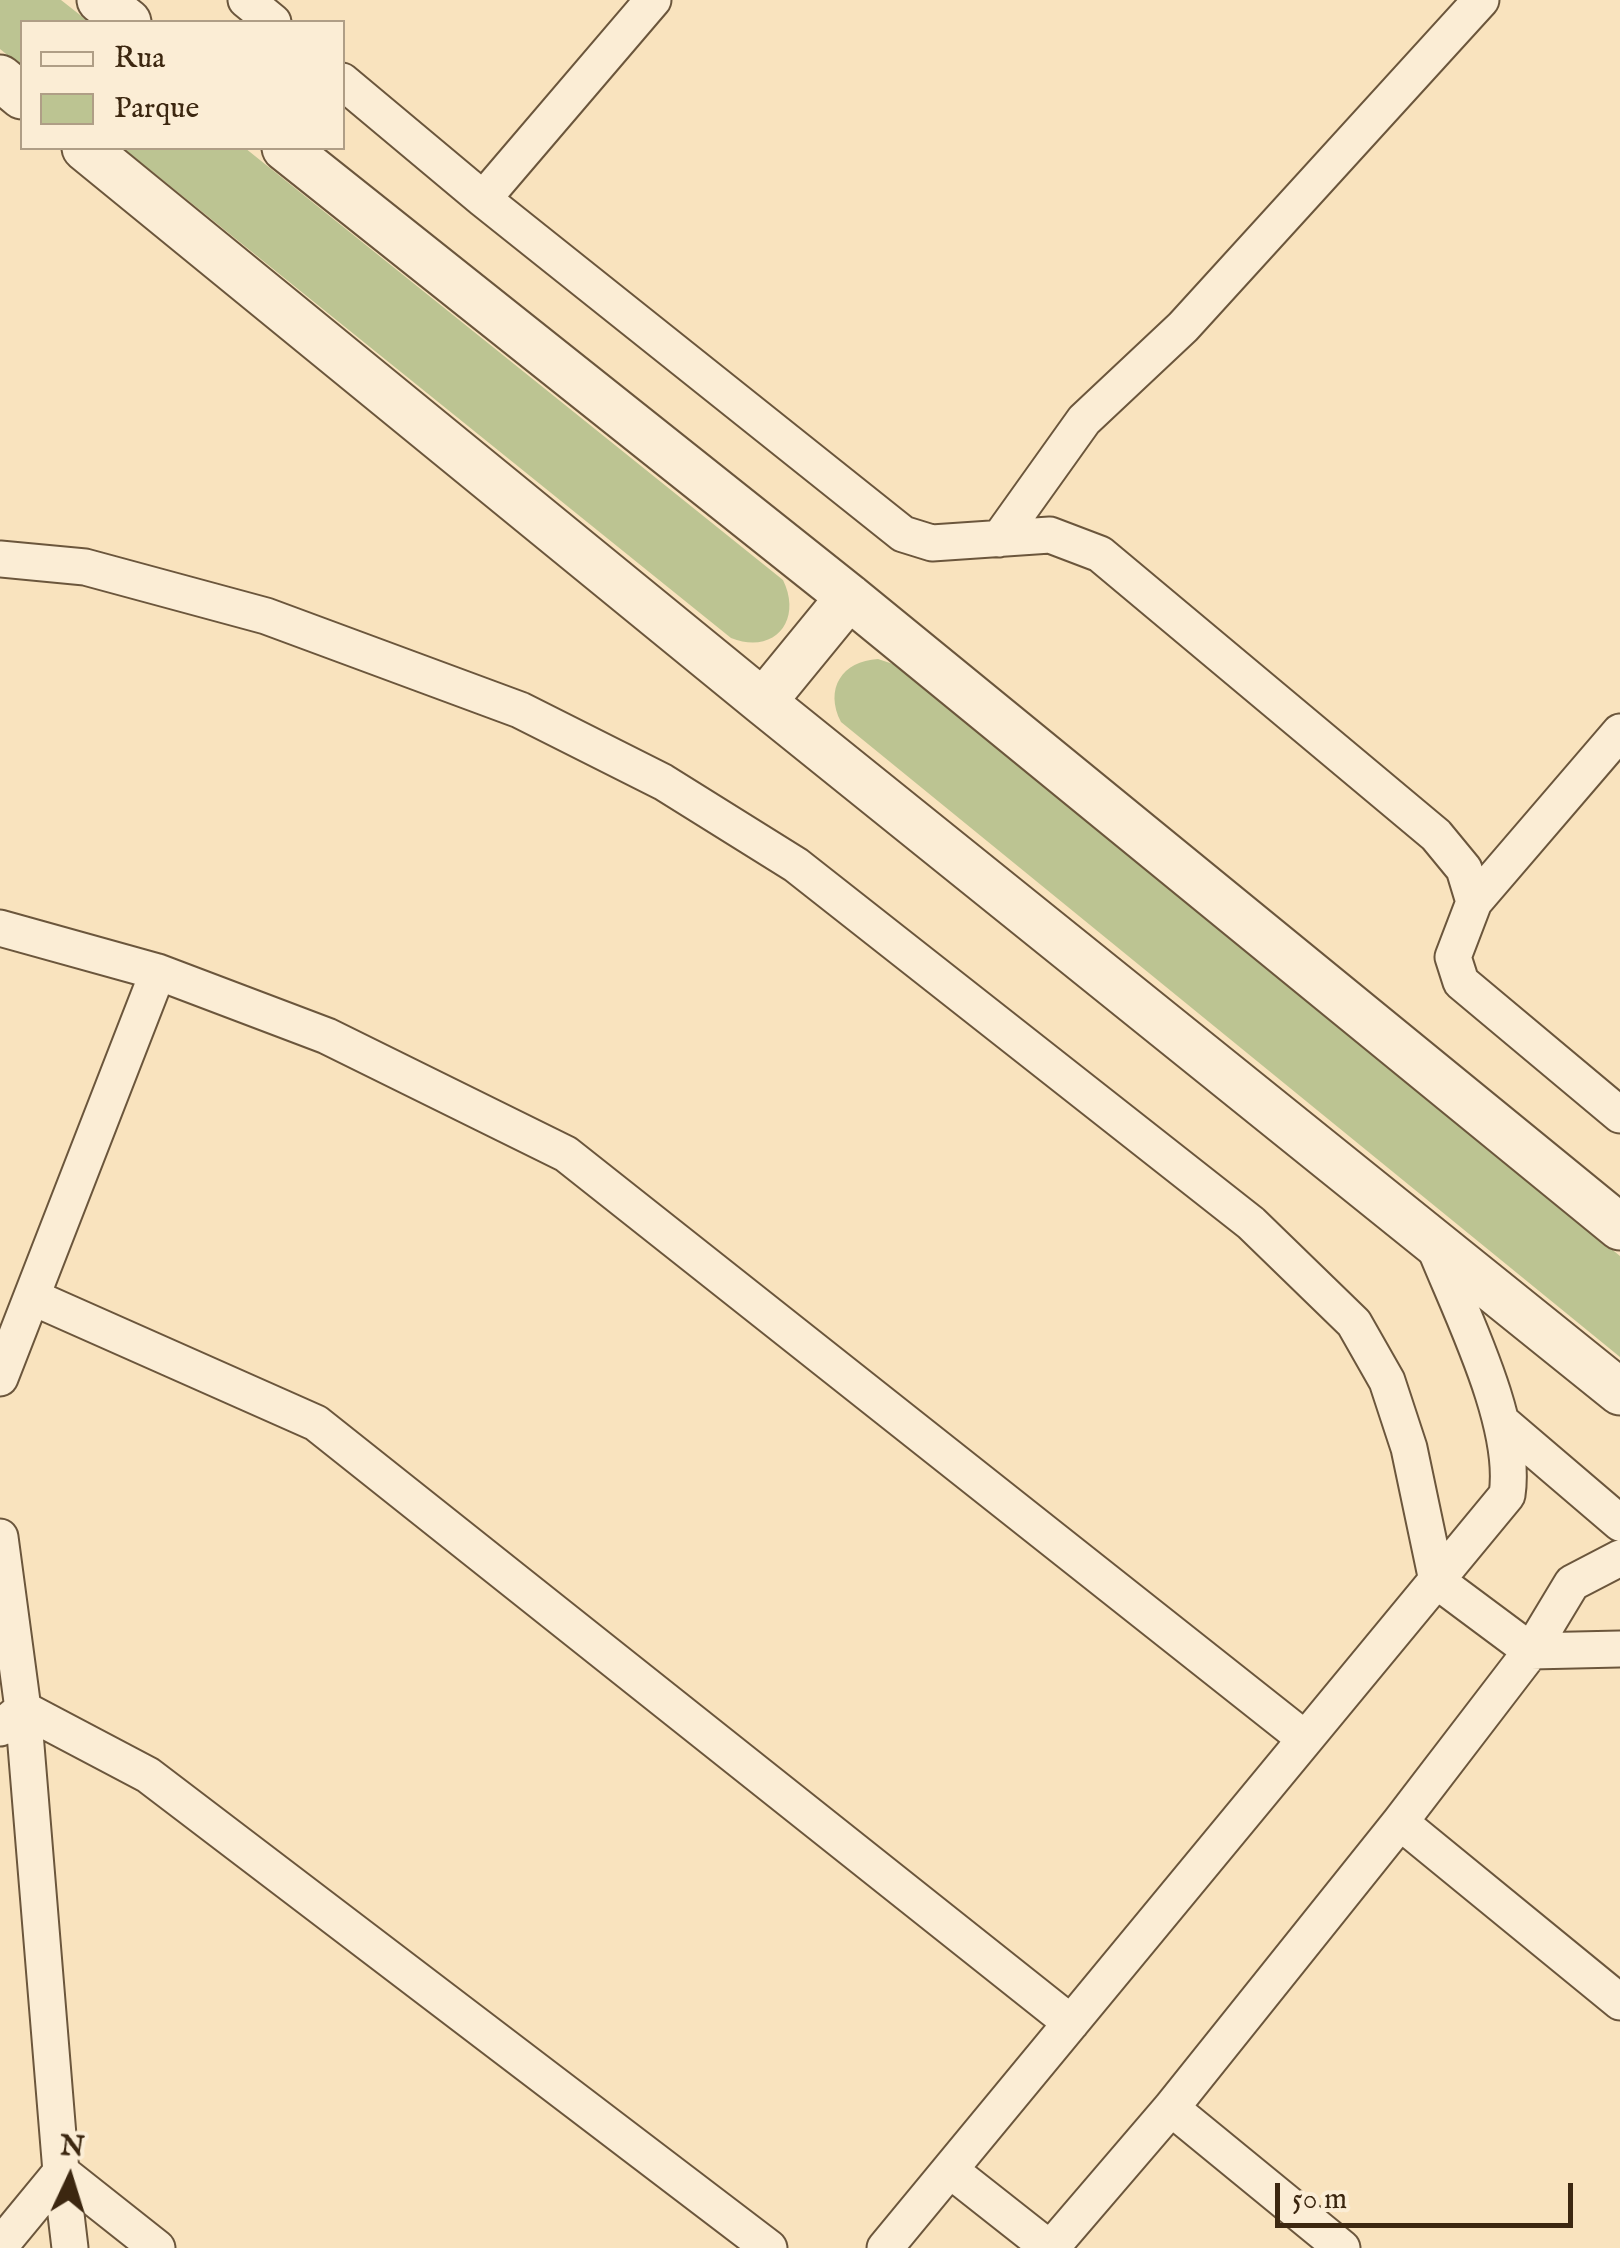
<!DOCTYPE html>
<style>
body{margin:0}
#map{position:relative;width:1620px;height:2248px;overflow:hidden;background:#f9e3be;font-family:"IM FELL English",serif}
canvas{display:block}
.legend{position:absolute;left:20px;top:20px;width:325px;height:130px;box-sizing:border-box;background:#fbedd5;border:2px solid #af9e86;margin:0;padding:12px 18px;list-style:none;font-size:30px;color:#3c2710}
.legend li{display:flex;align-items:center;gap:20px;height:50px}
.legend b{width:50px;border:2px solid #af9e86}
.north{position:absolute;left:20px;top:2128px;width:100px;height:100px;-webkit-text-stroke:8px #fbedd5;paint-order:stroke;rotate:4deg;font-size:28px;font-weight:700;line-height:40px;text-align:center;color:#3c2710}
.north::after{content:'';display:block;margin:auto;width:35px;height:45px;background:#3c2710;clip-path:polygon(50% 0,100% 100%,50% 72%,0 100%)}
.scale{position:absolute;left:1275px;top:2183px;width:298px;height:45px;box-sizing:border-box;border:5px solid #3c2710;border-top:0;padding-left:12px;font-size:30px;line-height:35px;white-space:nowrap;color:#3c2710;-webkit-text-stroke:8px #fbedd5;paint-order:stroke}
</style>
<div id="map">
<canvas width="1620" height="2248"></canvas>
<ul class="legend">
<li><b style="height:12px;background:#fbedd5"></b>Rua</li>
<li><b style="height:28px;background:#bcc492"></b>Parque</li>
</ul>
<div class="north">N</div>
<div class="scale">50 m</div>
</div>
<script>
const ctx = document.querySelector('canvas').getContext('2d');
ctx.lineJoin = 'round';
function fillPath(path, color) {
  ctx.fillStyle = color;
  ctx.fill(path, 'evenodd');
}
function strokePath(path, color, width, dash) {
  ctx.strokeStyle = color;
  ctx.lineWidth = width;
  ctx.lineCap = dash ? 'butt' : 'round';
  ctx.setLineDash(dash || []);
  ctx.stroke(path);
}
const green = new Path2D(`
 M 0,0 L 61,0 L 89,22 L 22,22 L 22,67 L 0,49 Z
 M 123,148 L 245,148 L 783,580 C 803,621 774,655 731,638 Z
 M 878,659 L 893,664 L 1620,1256 L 1620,1357 L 841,722 C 824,689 842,661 878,659 Z`);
const minor = new Path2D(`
 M 246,0 L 273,22
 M 342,81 L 483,199 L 903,534 L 932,543 L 1050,535 L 1100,554 L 1436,835 L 1464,869 L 1474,902 L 1453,957 L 1461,982 L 1620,1115
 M 483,199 L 653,0
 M 999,539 L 1084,420 L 1183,327 L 1481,0
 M 0,559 L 85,567 L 266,616 L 520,710 L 663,782 L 796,865 L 1251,1223 L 1354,1323 L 1387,1381 L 1409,1448 L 1437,1581 L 1531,1651 L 1620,1649
 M 1474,902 L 1620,732
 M 0,928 L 158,972 L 327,1036 L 566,1154 L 1304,1738
 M 32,1297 L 316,1423 L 1071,2023
 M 0,1378 L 158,972
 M 1503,1423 L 1620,1523
 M 0,1537 L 23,1709 L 61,2172 L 70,2248
 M 0,1728 L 23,1709 L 148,1775 L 769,2248
 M 1400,1822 L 1620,2002
 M 1171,2108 L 1342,2248
 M 950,2170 L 1049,2248
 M 0,2246 L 61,2172 L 157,2248
 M 885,2248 L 1507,1495 C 1518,1424 1460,1311 1433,1243
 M 1051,2248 L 1171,2108 L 1400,1822 L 1531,1651 L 1572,1583 L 1620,1558`);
const tertiary = new Path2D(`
 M 100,0 L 128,22
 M 0,78 L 22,96
 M 85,148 L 763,702 L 1620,1392
 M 285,148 L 849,597 L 1620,1227
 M 763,702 L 849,597`);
fillPath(green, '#bcc492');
strokePath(minor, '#6b563c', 39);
strokePath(tertiary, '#6b563c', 49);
strokePath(minor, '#fbedd5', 35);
strokePath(tertiary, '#fbedd5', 45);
</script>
